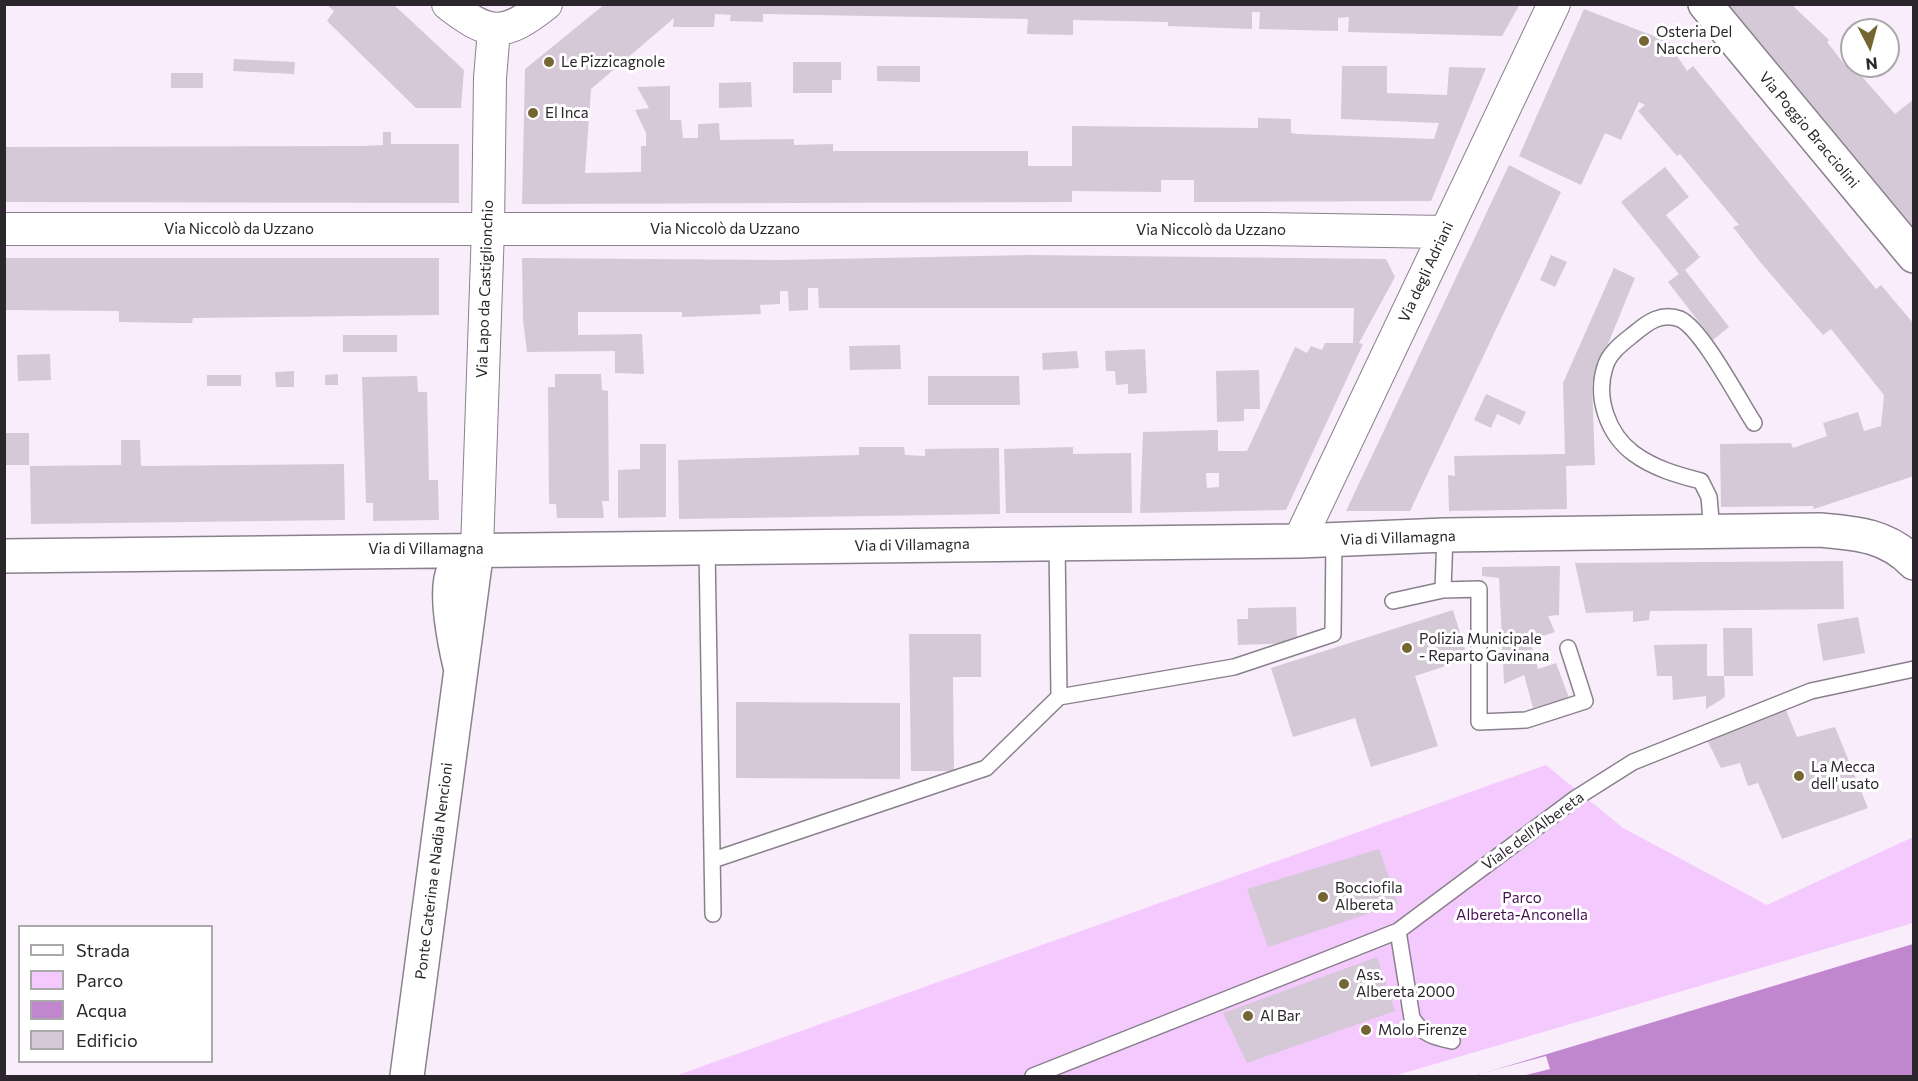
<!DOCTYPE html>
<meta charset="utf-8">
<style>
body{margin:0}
#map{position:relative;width:1918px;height:1081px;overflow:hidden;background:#f9edfc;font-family:Commissioner,sans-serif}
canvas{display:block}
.frame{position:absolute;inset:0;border:6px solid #2b262c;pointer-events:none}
.legend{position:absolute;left:18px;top:925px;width:195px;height:138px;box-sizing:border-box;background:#fff;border:2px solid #aaa8ab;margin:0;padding:8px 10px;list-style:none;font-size:18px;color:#2b262c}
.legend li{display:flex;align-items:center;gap:12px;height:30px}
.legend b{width:30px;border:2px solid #aaa8ab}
.north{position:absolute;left:1840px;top:18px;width:60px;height:60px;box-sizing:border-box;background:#fff;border:2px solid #aaa8ab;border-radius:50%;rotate:174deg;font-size:16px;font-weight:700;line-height:24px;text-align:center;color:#2b262c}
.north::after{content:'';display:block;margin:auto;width:21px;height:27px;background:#746533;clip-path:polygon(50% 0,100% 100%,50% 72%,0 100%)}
</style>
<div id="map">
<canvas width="1918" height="1081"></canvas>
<div class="frame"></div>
<ul class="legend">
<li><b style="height:8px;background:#fff"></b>Strada</li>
<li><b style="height:16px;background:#f4c9fe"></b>Parco</li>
<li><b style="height:16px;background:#c086ce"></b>Acqua</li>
<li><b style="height:16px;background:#d5c9d7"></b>Edificio</li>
</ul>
<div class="north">N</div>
</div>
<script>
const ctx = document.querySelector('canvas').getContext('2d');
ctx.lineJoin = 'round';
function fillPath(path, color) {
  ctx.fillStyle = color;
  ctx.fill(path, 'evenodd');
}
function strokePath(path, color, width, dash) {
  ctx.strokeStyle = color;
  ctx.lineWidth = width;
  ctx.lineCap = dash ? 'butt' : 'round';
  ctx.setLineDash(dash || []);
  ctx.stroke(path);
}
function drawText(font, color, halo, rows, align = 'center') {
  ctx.font = font + ' Commissioner,sans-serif';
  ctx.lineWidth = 6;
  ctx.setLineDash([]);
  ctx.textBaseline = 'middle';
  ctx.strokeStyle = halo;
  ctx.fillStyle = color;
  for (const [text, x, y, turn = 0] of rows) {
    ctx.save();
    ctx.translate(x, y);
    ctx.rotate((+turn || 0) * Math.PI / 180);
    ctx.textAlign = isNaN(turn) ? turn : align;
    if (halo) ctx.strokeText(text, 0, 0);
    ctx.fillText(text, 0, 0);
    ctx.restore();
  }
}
const green = new Path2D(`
 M 1546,765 L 1623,828 L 1767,905 L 1913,837 L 1913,923 L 1394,1076 L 675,1076 Z`);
const water = new Path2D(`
 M 1913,944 L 1913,1076 L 1474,1076 Z`);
const pier = new Path2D(`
 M 1546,1056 L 1550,1069 L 1522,1076 L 1480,1076 L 1479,1074 Z`);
const building = new Path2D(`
 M 326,4 L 393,4 L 464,70 L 461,108 L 416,108 L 327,21 L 334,11 Z
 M 605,4 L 1520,4 L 1502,36 L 1348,32 L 1349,17 L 1338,18 L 1338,31 L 1259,29 L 1260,12 L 1252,12 L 1252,29 L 1168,26 L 1168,22 L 1073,20 L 1073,35 L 1027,34 L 1028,19 L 763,14 L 763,22 L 730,21 L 731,15 L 715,14 L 714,27 L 673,27 L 674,18 L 591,89 L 585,173 L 641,172 L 641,146 L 646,146 L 646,133 L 635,110 L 649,108 L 637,87 L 670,86 L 670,120 L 681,120 L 683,138 L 698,138 L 698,124 L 719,123 L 720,140 L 794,139 L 794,145 L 833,144 L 833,151 L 1028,151 L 1028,166 L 1072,166 L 1072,126 L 1258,128 L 1258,118 L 1291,119 L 1291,133 L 1298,134 L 1434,139 L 1439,123 L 1341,119 L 1342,66 L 1387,66 L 1387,93 L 1447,95 L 1449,67 L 1486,68 L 1431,201 L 1194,202 L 1194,180 L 1161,180 L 1161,192 L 1072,191 L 1072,202 L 522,204 L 525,69 Z
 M 1728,4 L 1791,4 L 1829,40 L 1827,42 L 1845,65 L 1849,62 L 1895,114 L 1914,99 L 1914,236 L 1726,9 Z
 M 1584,9 L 1682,47 L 1677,56 L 1687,71 L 1693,66 L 1876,289 L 1881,285 L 1914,324 L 1914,476 L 1814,509 L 1813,506 L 1721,507 L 1720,444 L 1791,443 L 1793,448 L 1827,436 L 1823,423 L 1858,412 L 1864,431 L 1881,426 L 1884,395 L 1831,329 L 1823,335 L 1761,263 L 1733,227 L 1739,225 L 1680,154 L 1677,156 L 1638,111 L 1645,105 L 1639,102 L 1621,140 L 1605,133 L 1581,185 L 1519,156 Z
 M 234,59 L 295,62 L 294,74 L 233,71 Z
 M 793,62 L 841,62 L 841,80 L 832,80 L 832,93 L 793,93 Z
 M 877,66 L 920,66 L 920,82 L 877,81 Z
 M 171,73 L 203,73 L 203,88 L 171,88 Z
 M 751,82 L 752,107 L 719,108 L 719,83 Z
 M 383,132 L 391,132 L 391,144 L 459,144 L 459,203 L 4,202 L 4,147 L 360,146 L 383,145 Z
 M 1509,165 L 1561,192 L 1410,511 L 1346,511 Z
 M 1665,167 L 1689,197 L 1666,215 L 1700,257 L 1685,270 L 1729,327 L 1713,340 L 1668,282 L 1679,274 L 1621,202 Z
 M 1030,255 L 1386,259 L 1395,277 L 1359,343 L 1363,344 L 1286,510 L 1140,513 L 1143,432 L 1218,430 L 1218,451 L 1247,451 L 1295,347 L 1307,353 L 1311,346 L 1322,350 L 1325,343 L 1353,343 L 1354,308 L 819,308 L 818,288 L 808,288 L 808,310 L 789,311 L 788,291 L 780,291 L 780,304 L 760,305 L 761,314 L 682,317 L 682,312 L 578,312 L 578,335 L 642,334 L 644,374 L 615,373 L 615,351 L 527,352 L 523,320 L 522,258 L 780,260 ZM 1206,473 L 1219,473 L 1219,487 L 1207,488 Z
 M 1551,255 L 1567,262 L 1555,287 L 1540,280 Z
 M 4,258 L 439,258 L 439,315 L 193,318 L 192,323 L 174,323 L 119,322 L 119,311 L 4,310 Z
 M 1614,268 L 1635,278 L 1592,383 L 1595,465 L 1566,466 L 1567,509 L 1449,511 L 1448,475 L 1455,476 L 1454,456 L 1565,454 L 1563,383 Z
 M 343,335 L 397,335 L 397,352 L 343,352 Z
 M 900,345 L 901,369 L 850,370 L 849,346 Z
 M 1145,349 L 1147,393 L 1128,394 L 1128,384 L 1116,385 L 1115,371 L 1106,371 L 1105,351 Z
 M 1077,351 L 1079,368 L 1043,370 L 1042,353 Z
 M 50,354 L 51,380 L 18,381 L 17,355 Z
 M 1259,370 L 1260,409 L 1244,409 L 1244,421 L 1217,422 L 1216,371 Z
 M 294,371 L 294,387 L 276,387 L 275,372 Z
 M 338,374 L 338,385 L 325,385 L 325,375 Z
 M 555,374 L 601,374 L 602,390 L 608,391 L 609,501 L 602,501 L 604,518 L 557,518 L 556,504 L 549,504 L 548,387 L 555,387 Z
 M 207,375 L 241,375 L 241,386 L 207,386 Z
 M 417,376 L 418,392 L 427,392 L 429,480 L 438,480 L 439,520 L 373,521 L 373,503 L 366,503 L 362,377 Z
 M 928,376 L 1019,376 L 1020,405 L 928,405 Z
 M 1486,394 L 1526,412 L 1520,425 L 1497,414 L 1491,428 L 1474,420 Z
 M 4,433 L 29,433 L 29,465 L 4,465 Z
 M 121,440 L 140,440 L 141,466 L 344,464 L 345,520 L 31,524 L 30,466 L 121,465 Z
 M 640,444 L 666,444 L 666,517 L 618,518 L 618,470 L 640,469 Z
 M 859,447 L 904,447 L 905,455 L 925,456 L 925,449 L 999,448 L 1000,514 L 679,519 L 678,460 L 859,455 Z
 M 1073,447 L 1073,454 L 1131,453 L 1132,513 L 1006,513 L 1004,449 Z
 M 1843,561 L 1844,609 L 1650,611 L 1649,620 L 1633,622 L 1633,611 L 1586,613 L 1575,563 Z
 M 1560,566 L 1559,615 L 1548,616 L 1555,632 L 1530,640 L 1538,669 L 1556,663 L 1569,698 L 1533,708 L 1524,675 L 1504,684 L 1499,578 L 1482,576 L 1482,567 Z
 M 1296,607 L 1297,643 L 1238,645 L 1237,619 L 1248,619 L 1248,608 Z
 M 1453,610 L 1468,659 L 1415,676 L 1438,746 L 1371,767 L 1355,718 L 1293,737 L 1271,668 Z
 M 1858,617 L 1865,653 L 1823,661 L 1817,624 Z
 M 1723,628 L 1752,628 L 1753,676 L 1724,676 Z
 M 909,634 L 981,634 L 981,677 L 953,677 L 954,771 L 911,771 Z
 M 1707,644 L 1707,676 L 1724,676 L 1725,697 L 1706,709 L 1706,696 L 1673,700 L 1672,676 L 1657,676 L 1654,645 Z
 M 736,702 L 900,703 L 900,779 L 736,778 Z
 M 1786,710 L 1797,737 L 1835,727 L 1868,808 L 1782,839 L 1758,783 L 1748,786 L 1740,763 L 1721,768 L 1707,740 Z
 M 1379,849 L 1398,904 L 1268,947 L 1247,889 Z
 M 1377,957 L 1395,1011 L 1247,1063 L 1223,1013 Z`);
const lane = new Path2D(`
 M 1712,531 L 1709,497 L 1701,481 C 1677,475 1653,468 1633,453 C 1608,434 1595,398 1605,367 C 1609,352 1624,342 1635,333 C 1648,322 1662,312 1680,319 C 1702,329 1739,400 1754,423
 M 1445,535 L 1443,590 L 1479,589 L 1479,722 L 1526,720 L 1585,701 L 1568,648
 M 707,548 L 713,914
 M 1393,601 L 1443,590
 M 1059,697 L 1234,667 L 1333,634 L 1334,540
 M 713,860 L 986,768 L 1059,697 L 1057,543
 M 1398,931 L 1412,1018 C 1422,1034 1434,1037 1452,1041
 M 1033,1076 L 1398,931 L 1576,798 L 1633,762 L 1811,691 L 1914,669`);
const street = new Path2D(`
 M 448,4 C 490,37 504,37 546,4
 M 4,229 L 1265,229 L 1445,232
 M 1299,541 L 1554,4
 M 477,549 L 488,228 L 490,78 L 494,30`);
const secondary = new Path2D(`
 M 1705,4 L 1914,256
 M 4,556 L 1299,541 L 1445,535 L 1820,530 C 1856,533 1887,535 1914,563
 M 407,1076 L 477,549 C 470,557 458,562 453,572 C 444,591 455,645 460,666`);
const markers = [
 [1644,41,6,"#746533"],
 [549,62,6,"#746533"],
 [533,113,6,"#746533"],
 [1407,648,6,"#746533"],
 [1799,776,6,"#746533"],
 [1323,897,6,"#746533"],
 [1344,984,6,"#746533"],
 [1248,1016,6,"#746533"],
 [1366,1030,6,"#746533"]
];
const poiNames = [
 ["Osteria Del",1656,32],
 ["Nacchero",1656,49],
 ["Le Pizzicagnole",561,62],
 ["El Inca",545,113],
 ["Polizia Municipale",1419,639],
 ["- Reparto Gavinana",1419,656],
 ["La Mecca",1811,767],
 ["dell' usato",1811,784],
 ["Bocciofila",1335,888],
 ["Albereta",1335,905],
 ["Ass.",1356,975],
 ["Albereta 2000",1356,992],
 ["Al Bar",1260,1016],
 ["Molo Firenze",1378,1030]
];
const streetNames = [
 ["Via Poggio Bracciolini",1809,130,50],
 ["Via Niccolò da Uzzano",239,229],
 ["Via Niccolò da Uzzano",725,229],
 ["Via Niccolò da Uzzano",1211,230],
 ["Via degli Adriani",1426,272,-65],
 ["Via Lapo da Castiglionchio",485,289,-88],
 ["Via di Villamagna",1398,538,-2],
 ["Via di Villamagna",912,545,-1],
 ["Via di Villamagna",426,549],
 ["Viale dell'Albereta",1533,831,-36],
 ["Ponte Caterina e Nadia Nencioni",434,871,-83]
];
const parkNames = [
 ["Parco",1522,898],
 ["Albereta-Anconella",1522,915]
];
fillPath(green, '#f4c9fe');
fillPath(water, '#c086ce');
fillPath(pier, '#f9edfc');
fillPath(building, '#d5c9d7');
strokePath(lane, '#8a808d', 18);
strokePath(street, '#8a808d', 34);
strokePath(secondary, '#8a808d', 36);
strokePath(lane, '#fff', 15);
strokePath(street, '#fff', 32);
strokePath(secondary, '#fff', 33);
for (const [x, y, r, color] of markers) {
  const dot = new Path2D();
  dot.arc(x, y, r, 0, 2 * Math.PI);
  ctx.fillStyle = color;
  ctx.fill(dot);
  strokePath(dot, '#fff', 2);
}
drawText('15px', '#2b262c', '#fff', poiNames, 'left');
drawText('15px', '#2b262c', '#fff', streetNames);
drawText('15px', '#450e51', '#fff', parkNames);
</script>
